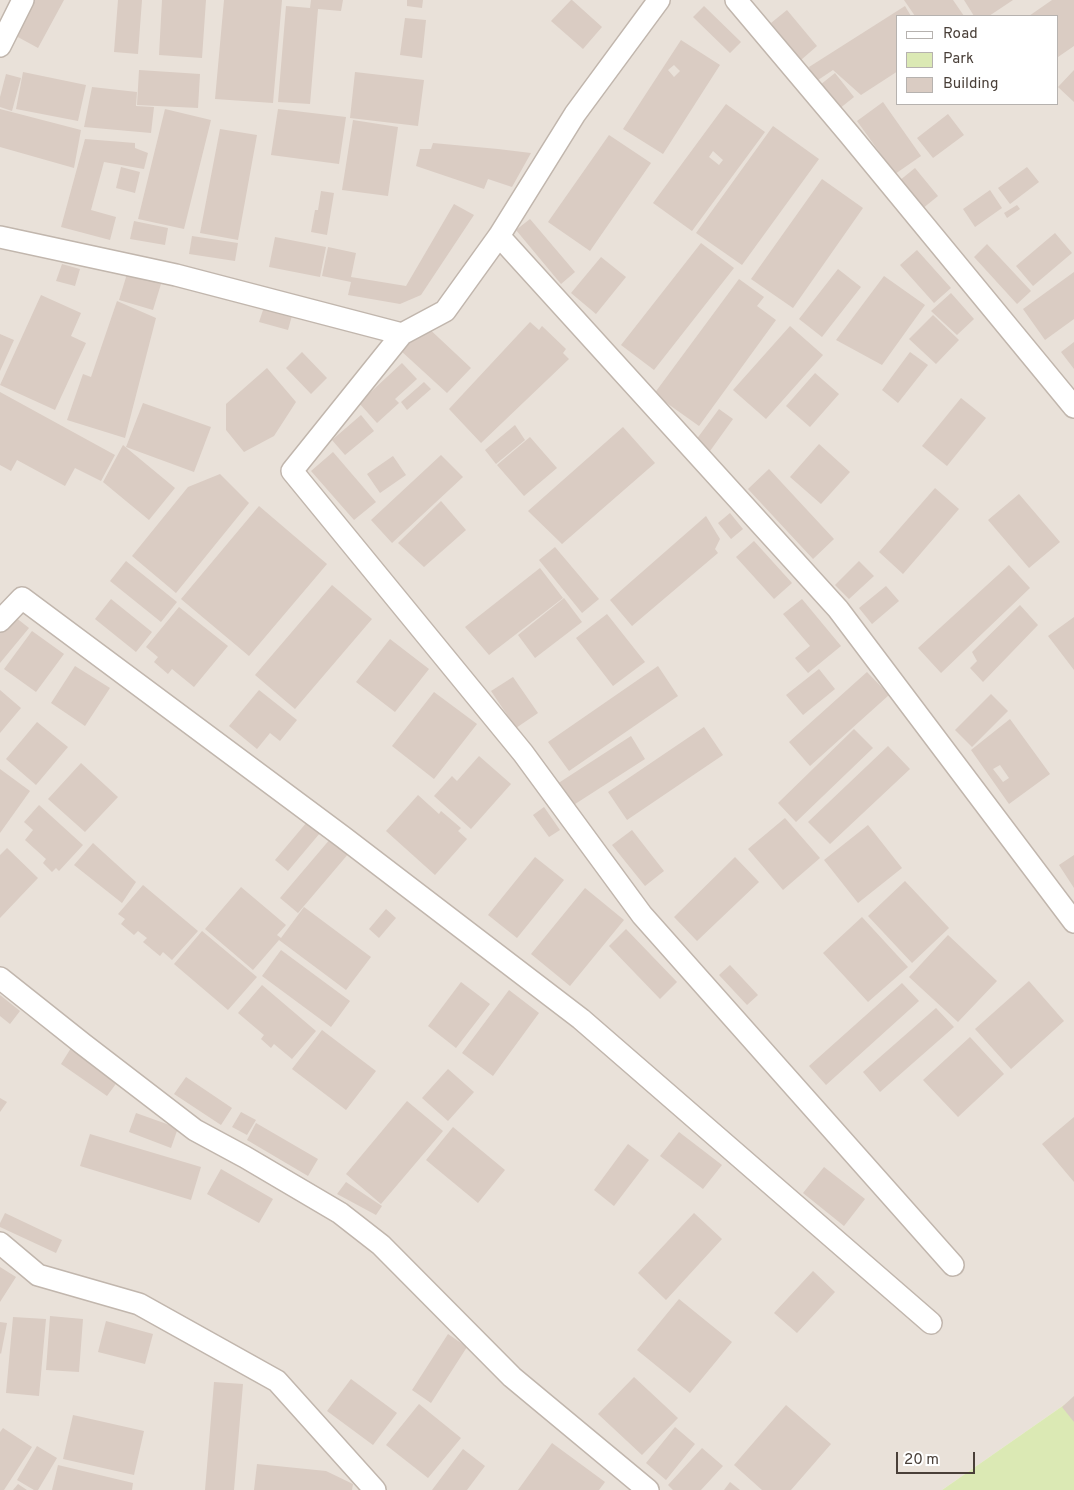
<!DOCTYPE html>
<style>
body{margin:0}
#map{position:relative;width:1074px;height:1490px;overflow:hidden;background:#f5f0eb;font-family:Overpass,sans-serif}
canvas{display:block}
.legend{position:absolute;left:896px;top:15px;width:162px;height:90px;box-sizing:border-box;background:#fff;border:1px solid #b6b2af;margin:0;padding:6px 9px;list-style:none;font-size:15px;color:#493f38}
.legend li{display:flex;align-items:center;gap:10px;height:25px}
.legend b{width:25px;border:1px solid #b6b2af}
.scale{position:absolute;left:896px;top:1452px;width:79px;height:22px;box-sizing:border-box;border:2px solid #493f38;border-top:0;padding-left:6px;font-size:15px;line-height:18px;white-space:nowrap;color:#493f38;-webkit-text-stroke:4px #fff;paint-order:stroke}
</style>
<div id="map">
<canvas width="1074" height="1490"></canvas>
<ul class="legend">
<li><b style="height:6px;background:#fff"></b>Road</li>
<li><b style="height:14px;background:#dbe9b4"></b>Park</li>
<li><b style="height:14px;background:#daccc3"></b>Building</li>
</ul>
<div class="scale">20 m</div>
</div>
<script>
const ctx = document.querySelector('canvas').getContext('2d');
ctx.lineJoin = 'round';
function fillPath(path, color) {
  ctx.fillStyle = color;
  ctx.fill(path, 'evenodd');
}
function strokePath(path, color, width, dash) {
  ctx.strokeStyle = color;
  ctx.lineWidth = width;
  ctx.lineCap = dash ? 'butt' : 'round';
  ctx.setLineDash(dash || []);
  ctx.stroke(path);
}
const residential = new Path2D(`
 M 0,0 L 1074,0 L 1074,1398 L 942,1490 L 0,1490 ZM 898,16 L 1058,16 L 1058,104 L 898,104 Z`);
const green = new Path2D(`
 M 1074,1398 L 1074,1490 L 942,1490 Z`);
const building = new Path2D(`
 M 35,0 L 64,0 L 38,48 L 16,36 Z
 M 118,0 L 142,0 L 138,54 L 114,52 Z
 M 162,0 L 206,0 L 202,58 L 159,55 Z
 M 224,0 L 282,0 L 273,103 L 215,99 Z
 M 311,0 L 343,0 L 341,11 L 318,9 L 310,104 L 278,102 L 286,6 L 310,8 Z
 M 407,0 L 423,0 L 422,8 L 407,6 Z
 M 571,0 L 572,0 L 602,27 L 583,49 L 551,21 Z
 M 904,0 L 953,0 L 964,16 L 915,16 Z
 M 964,0 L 1013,0 L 989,16 L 974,16 Z
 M 1052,0 L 1074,0 L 1074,46 L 1058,57 L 1058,16 L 1029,16 Z
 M 704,6 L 741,42 L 730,53 L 693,17 Z
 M 905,6 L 911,16 L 898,16 L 898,71 L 861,95 L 833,70 L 815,82 L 809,67 Z
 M 787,10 L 817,46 L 801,60 L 771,23 Z
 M 405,18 L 426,20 L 422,58 L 400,55 Z
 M 681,40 L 720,65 L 663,154 L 623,129 ZM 674,65 L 680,71 L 674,77 L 668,70 Z
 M 139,70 L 200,74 L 198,108 L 137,105 Z
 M 1074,70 L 1074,102 L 1058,87 Z
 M 23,72 L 86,85 L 78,121 L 16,109 Z
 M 355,72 L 424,80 L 418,126 L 350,118 Z
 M 835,73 L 854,97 L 839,109 L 820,85 Z
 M 6,74 L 21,78 L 12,111 L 0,107 L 0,97 Z
 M 92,87 L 137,92 L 136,106 L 154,107 L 151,133 L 84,127 Z
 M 883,102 L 921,156 L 895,174 L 857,121 Z
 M 726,104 L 765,132 L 692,231 L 653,203 ZM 713,151 L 723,160 L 719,165 L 709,157 Z
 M 0,109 L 81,130 L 74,168 L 0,147 Z
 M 165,109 L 211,120 L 184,229 L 138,219 Z
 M 278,109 L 346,117 L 339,164 L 271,155 Z
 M 948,114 L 964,135 L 933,158 L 917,138 Z
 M 353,120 L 398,127 L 388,196 L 342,190 Z
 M 773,126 L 819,159 L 742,265 L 696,233 Z
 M 220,129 L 257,135 L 238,240 L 200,233 Z
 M 609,135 L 651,163 L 590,251 L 548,222 Z
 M 85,139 L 135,143 L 135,148 L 148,153 L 144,169 L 104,162 L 91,210 L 116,217 L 110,240 L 61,227 Z
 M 433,143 L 498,149 L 531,153 L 512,187 L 488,179 L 484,189 L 416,166 L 420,149 L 431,149 Z
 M 121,167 L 140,172 L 135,193 L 116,188 Z
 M 1027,167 L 1039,182 L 1010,204 L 998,188 Z
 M 915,168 L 938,196 L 922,209 L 899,181 Z
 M 822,179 L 863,208 L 793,308 L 751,279 Z
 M 990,190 L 1002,208 L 975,227 L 963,209 Z
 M 321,191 L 334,193 L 327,235 L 311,232 L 315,210 L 318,210 Z
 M 454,204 L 474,215 L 421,295 L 400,304 L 348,295 L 351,282 L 322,276 L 328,247 L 356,253 L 351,277 L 406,286 Z
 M 1017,205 L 1020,209 L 1007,218 L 1004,213 Z
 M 530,219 L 575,272 L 561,284 L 516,230 Z
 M 134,221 L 168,228 L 165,245 L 130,239 Z
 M 1055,233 L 1072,253 L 1033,286 L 1016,266 Z
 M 192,236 L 238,243 L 235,261 L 189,254 Z
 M 275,237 L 326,247 L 320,277 L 269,267 Z
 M 701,243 L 734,268 L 654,370 L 621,345 Z
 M 987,244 L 1031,291 L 1017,304 L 974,257 Z
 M 917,250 L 951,288 L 934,303 L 900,265 Z
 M 601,257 L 626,277 L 596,314 L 571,293 Z
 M 62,264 L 80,269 L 75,286 L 56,281 Z
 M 838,269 L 861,287 L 822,337 L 799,319 Z
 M 1074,272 L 1074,319 L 1045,340 L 1023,309 Z
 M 127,274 L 161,284 L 153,310 L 119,300 Z
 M 884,276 L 925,305 L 882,365 L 836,340 Z
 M 739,279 L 764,297 L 757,306 L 776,320 L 699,426 L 654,394 Z
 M 951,293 L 974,319 L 957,335 L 931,311 Z
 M 41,295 L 81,313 L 71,336 L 86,343 L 55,410 L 0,385 Z
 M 117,301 L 156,318 L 125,438 L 67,420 L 83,374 L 91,377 Z
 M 265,304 L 293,312 L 288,330 L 259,322 Z
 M 933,315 L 959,340 L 936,364 L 909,339 Z
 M 530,322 L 539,330 L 542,326 L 566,349 L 563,353 L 569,359 L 481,443 L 449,409 Z
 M 424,324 L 471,368 L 447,393 L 400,350 Z
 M 790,326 L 823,355 L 766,419 L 733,390 Z
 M 0,334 L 14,340 L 0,371 Z
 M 1074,342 L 1074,369 L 1061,352 Z
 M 302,352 L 327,378 L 311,394 L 286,368 Z
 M 910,352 L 928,365 L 898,403 L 882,390 Z
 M 402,363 L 417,379 L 395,399 L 399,403 L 377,423 L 359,403 Z
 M 267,368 L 296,402 L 274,436 L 244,452 L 226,430 L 226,404 Z
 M 815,373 L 839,394 L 810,427 L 786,406 Z
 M 424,382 L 431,389 L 407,410 L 401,402 Z
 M 0,392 L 115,455 L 101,481 L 75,468 L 65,486 L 17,460 L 11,471 L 0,465 Z
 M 961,398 L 986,418 L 947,466 L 922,446 Z
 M 143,403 L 211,427 L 194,472 L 126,447 Z
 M 719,409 L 733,419 L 710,451 L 696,440 Z
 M 361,415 L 374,431 L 345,455 L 332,440 Z
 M 515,425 L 525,440 L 496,464 L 485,450 Z
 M 623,427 L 655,463 L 562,544 L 528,511 Z
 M 530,437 L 557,468 L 524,496 L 497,465 Z
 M 819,444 L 850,472 L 821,504 L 790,477 Z
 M 123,445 L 175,488 L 149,520 L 103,482 Z
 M 333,452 L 376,502 L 354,520 L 311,471 Z
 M 441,455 L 463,477 L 392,543 L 371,520 Z
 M 393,456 L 406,475 L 380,493 L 367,474 Z
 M 769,469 L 834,539 L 813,559 L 748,489 Z
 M 220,474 L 249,503 L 176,593 L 132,556 L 188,487 Z
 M 935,488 L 959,509 L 903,574 L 879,552 Z
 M 1019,494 L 1060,542 L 1029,568 L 988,520 Z
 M 441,501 L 466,530 L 424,567 L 398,543 Z
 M 259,506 L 327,564 L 249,656 L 181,599 Z
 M 730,513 L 743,529 L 731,539 L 718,523 Z
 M 706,516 L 720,539 L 715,549 L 718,553 L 632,626 L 610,600 Z
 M 754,541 L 792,583 L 774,599 L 736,557 Z
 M 555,547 L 599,599 L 582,613 L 539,560 Z
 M 126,561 L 177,602 L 161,622 L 110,581 Z
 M 859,561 L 874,576 L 849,599 L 835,585 Z
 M 1009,565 L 1030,588 L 941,673 L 918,648 Z
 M 540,568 L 563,598 L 489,655 L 465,627 Z
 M 332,585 L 372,619 L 295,709 L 255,675 Z
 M 886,586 L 899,601 L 872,624 L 859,608 Z
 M 564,598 L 582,622 L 535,658 L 518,635 Z
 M 111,599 L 152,632 L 136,652 L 95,619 Z
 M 802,599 L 841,646 L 808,673 L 795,658 L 810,646 L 783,614 Z
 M 1020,605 L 1038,625 L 983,682 L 970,668 L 977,661 L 972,652 Z
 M 179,607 L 228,646 L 194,687 L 172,669 L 168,674 L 154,662 L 158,657 L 146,647 Z
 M 10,613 L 29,628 L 0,663 L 0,625 Z
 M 607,614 L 645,662 L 613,686 L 576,638 Z
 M 1074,617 L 1074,670 L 1048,636 Z
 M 32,631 L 64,654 L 36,692 L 4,669 Z
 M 390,639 L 429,669 L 395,712 L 356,682 Z
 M 75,666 L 110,688 L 85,726 L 51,703 Z
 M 658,666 L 678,696 L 569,771 L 548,742 Z
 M 819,669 L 835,689 L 803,715 L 786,695 Z
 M 867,672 L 889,695 L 810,766 L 789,742 Z
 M 513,677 L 538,713 L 516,728 L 491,691 Z
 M 0,690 L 21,708 L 0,733 Z
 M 259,690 L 297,720 L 280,741 L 270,733 L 257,749 L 229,726 Z
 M 434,692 L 477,724 L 434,779 L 392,746 Z
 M 991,694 L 1008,711 L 972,747 L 955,730 Z
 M 1010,719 L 1050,774 L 1009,804 L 971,750 ZM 1000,765 L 1009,778 L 1003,782 L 993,769 Z
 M 37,722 L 68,747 L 36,785 L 6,759 Z
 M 704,727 L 723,755 L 627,820 L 608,792 Z
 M 854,729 L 873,748 L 796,822 L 778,803 Z
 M 631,736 L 645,759 L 572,806 L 557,784 Z
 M 888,746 L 910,769 L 830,844 L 808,822 Z
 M 479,756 L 511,784 L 471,829 L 434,796 L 452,776 L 457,781 Z
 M 81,763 L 118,797 L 85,832 L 48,799 Z
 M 0,769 L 30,791 L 0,833 Z
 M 418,795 L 439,814 L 441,811 L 461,828 L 458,831 L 467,839 L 435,875 L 386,831 Z
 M 39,805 L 83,845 L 59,871 L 56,868 L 52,872 L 43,863 L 46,859 L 25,840 L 33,830 L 24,822 Z
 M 544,807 L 560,830 L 549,837 L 533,815 Z
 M 785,818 L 820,858 L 783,890 L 748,849 Z
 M 307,822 L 320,833 L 288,871 L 275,860 Z
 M 868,825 L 902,868 L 858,903 L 824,860 Z
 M 632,830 L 664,871 L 645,886 L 612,845 Z
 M 331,838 L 349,853 L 298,913 L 280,898 Z
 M 93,843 L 136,882 L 122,903 L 74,865 Z
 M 7,848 L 38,878 L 0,918 L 0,855 Z
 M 1074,855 L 1074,888 L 1059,865 Z
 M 535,857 L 564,880 L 517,938 L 488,915 Z
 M 735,857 L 759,882 L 697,941 L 674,917 Z
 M 905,881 L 949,928 L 912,963 L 868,916 Z
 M 143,885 L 198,931 L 172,960 L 163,952 L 160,956 L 143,942 L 147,938 L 138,931 L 134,935 L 121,924 L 125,919 L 118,914 Z
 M 241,887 L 286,925 L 277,935 L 281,938 L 304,907 L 371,957 L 346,990 L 279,940 L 253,970 L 205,929 Z
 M 585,888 L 624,920 L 570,986 L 531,954 Z
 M 386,909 L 396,918 L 379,938 L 369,929 Z
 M 862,917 L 908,967 L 868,1002 L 823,953 Z
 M 626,929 L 677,982 L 660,999 L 609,946 Z
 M 202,931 L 257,977 L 228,1010 L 174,964 Z
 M 948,935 L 997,981 L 958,1022 L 909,977 Z
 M 281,950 L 350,1001 L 331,1027 L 262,976 Z
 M 730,965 L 758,995 L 747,1005 L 719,975 Z
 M 1029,981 L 1064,1021 L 1011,1069 L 975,1029 Z
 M 461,982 L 490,1004 L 456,1048 L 428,1026 Z
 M 902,983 L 919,1001 L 826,1085 L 809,1066 Z
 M 262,985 L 316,1031 L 292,1059 L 274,1044 L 271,1048 L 261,1039 L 264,1035 L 238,1013 Z
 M 509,990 L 539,1013 L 493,1076 L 462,1053 Z
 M 0,995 L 20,1011 L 10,1024 L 0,1016 Z
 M 936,1008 L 954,1027 L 880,1092 L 863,1072 Z
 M 322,1030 L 376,1071 L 346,1110 L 292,1069 Z
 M 970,1037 L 1004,1074 L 958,1117 L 923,1080 Z
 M 71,1048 L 118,1081 L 107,1096 L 61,1064 Z
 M 448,1069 L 474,1092 L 448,1121 L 422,1098 Z
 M 186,1077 L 232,1108 L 221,1125 L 174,1094 Z
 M 0,1098 L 7,1102 L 0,1112 Z
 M 407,1101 L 443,1131 L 381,1204 L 346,1174 Z
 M 241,1112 L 256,1120 L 247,1135 L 232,1127 Z
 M 136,1113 L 178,1128 L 171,1148 L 129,1132 Z
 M 1074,1117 L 1074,1182 L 1042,1144 Z
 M 256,1123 L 318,1159 L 308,1176 L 247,1140 Z
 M 453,1127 L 505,1170 L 478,1203 L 426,1160 Z
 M 679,1132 L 722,1165 L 703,1189 L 660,1156 Z
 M 90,1134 L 201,1167 L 191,1200 L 80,1166 Z
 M 628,1144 L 649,1160 L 614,1206 L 594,1190 Z
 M 824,1167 L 865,1199 L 844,1226 L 803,1193 Z
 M 221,1169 L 273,1199 L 259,1223 L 207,1194 Z
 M 346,1182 L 382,1206 L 376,1215 L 337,1194 Z
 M 5,1213 L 62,1240 L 56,1253 L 0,1227 L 0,1223 Z
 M 694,1213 L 722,1239 L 666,1300 L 638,1273 Z
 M 0,1267 L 16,1277 L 0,1302 Z
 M 813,1271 L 835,1292 L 797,1333 L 774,1313 Z
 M 679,1299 L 732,1342 L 690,1393 L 637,1350 Z
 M 50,1316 L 83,1319 L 79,1372 L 46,1370 Z
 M 13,1317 L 46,1319 L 39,1396 L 6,1393 Z
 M 106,1321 L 153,1334 L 145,1364 L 98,1352 Z
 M 0,1322 L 7,1323 L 1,1354 L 0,1353 Z
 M 448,1334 L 467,1347 L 431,1403 L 412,1390 Z
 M 634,1377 L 678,1418 L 642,1455 L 598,1414 Z
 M 351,1379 L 397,1413 L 373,1445 L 327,1411 Z
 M 214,1382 L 243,1384 L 234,1490 L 205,1490 Z
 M 1074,1396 L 1074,1422 L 1062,1407 Z
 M 419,1404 L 461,1438 L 428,1478 L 386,1445 Z
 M 786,1405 L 831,1444 L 791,1490 L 762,1490 L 734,1465 Z
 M 73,1415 L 144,1431 L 134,1475 L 63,1459 Z
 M 675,1427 L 695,1444 L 666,1480 L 646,1463 Z
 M 3,1428 L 32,1447 L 4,1490 L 0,1490 L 0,1432 Z
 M 552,1443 L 605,1482 L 599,1490 L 518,1490 Z
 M 37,1446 L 57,1458 L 38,1490 L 34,1490 L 17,1480 Z
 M 702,1448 L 723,1466 L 701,1490 L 673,1490 L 668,1485 Z
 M 463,1449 L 485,1466 L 467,1490 L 432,1490 Z
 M 257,1464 L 326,1471 L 353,1484 L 352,1490 L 254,1490 Z
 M 58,1465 L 133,1483 L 132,1490 L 52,1490 Z
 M 730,1482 L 740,1490 L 724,1490 Z
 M 18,1484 L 27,1490 L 13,1490 Z`);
const minor = new Path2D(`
 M 659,0 L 575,114 L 499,236 L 445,311 L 402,334 L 292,471 L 523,753 L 642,915 L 953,1265
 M 736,0 L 849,134 L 1074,407
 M 0,46 L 23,0
 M 499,236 L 838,609 L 1074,922
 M 0,237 L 176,275 L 402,334
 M 0,621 L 22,598 L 343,837 L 581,1019 L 931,1323
 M 0,978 L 83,1044 L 195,1130 L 245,1157 L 340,1213 L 381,1245 L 512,1377 L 648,1490
 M 0,1243 L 38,1275 L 139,1304 L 277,1381 L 375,1490`);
fillPath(residential, '#e9e1d9');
fillPath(green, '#dbe9b4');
fillPath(building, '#daccc3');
strokePath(minor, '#c1b6ad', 24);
strokePath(minor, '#fff', 21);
</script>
